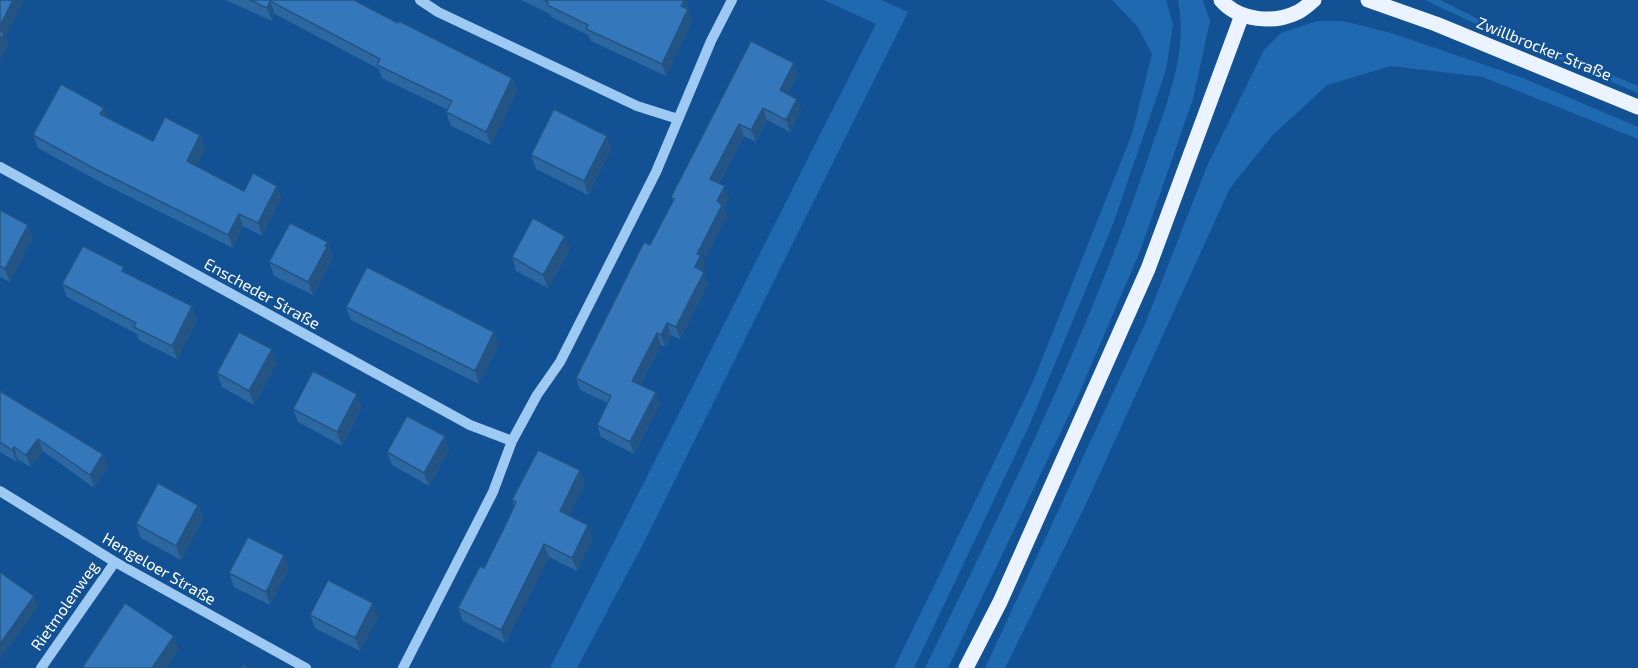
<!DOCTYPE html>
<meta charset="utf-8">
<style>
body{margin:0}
canvas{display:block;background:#115194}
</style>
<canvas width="1638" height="668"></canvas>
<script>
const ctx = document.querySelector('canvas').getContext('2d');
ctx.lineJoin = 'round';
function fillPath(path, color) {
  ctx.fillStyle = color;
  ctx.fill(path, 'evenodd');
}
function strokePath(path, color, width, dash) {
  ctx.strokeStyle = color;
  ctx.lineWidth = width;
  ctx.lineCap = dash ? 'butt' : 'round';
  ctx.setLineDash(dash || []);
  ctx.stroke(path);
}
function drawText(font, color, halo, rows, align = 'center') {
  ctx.font = font + ' "Exo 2",sans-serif';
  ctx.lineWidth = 5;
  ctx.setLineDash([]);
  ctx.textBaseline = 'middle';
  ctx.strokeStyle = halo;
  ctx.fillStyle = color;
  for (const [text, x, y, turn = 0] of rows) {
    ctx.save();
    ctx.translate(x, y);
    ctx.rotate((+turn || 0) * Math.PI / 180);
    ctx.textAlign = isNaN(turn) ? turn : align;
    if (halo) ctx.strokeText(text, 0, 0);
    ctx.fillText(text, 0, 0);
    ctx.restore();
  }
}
const green = new Path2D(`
 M 824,0 L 881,0 L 908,12 L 641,548 L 577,668 L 550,668 L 876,24 Z
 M 1112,0 L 1166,0 L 1173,25 L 1166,70 L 1113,224 L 1029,426 L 914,668 L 894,668 L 1032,384 L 1132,134 L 1152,54 L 1137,26 Z
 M 1178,0 L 1203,0 L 1210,21 L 1193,99 L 1140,251 L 1077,398 L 948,668 L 925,668 C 1006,502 1089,333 1148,158 C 1165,107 1189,54 1178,0 Z
 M 1425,0 L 1440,0 L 1476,18 L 1638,86 L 1638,93 L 1478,25 Z
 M 1317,21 L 1343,21 L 1391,33 L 1523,78 L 1638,127 L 1638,139 L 1483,77 L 1391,66 L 1327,85 L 1272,136 L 1230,188 L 1085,506 L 1005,668 L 985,668 L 1145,324 L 1207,166 L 1264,50 L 1281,33 Z`);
const minor = new Path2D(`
 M 420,0 L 438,12 L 637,106 L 678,119
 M 0,167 L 470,425 L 512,441
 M 0,491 L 115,562 L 306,668
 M 41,668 L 115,562
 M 403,668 L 493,492 L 512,441 L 537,395 L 560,362 L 656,172 L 711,41 L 732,0`);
const major = new Path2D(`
 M 1221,0 C 1239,21 1274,24 1298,12 C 1304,9 1309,4 1314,0
 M 1368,0 L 1436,24 L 1638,107
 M 966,668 L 1000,602 L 1148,269 L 1242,15`);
const wall = new Path2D(`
 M 226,0 L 354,0 L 398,23 L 512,78 L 517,91 L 491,145 L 451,126 L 446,112 L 448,110 L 382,78 L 379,69 L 275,14 L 272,21 Z
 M 521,0 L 686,0 L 692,21 L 666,76 L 591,41 L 588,35 L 551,17 L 550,14 Z
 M 751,41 L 798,75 L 788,94 L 797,99 L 801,110 L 790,132 L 767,120 L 756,142 L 744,136 L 719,183 L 729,198 L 724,209 L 727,216 L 703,262 L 705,267 L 703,271 L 708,284 L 680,339 L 671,335 L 665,347 L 661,345 L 640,385 L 660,404 L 634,454 L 601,437 L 597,425 L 608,403 L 580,390 L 576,378 L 650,245 L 673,201 L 671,197 Z
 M 108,118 L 153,141 L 200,135 L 205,148 L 196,166 L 244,191 L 277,186 L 281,198 L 262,236 L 243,226 L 233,248 L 100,182 L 38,148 L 33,135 Z
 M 607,136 L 611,149 L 588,195 L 536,169 L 531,155 Z
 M 0,210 L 33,238 L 10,282 L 0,277 Z
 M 328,242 L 332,255 L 331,258 L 332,260 L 313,295 L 274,276 L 269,262 Z
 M 570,249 L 548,288 L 516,271 L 512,257 Z
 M 126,273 L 192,306 L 197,320 L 177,359 L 139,340 L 137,334 L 67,297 L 62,284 Z
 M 346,307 L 494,332 L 499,345 L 479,384 L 351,320 Z
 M 277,363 L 254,405 L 222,387 L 217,373 Z
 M 0,391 L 103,454 L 108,466 L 94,488 L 43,451 L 31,467 L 18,460 L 17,462 L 0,452 Z
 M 362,407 L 342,446 L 298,422 L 293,409 Z
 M 445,436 L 449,450 L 429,486 L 392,465 L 387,452 Z
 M 580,470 L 585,484 L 569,515 L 593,538 L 577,571 L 549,557 L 505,643 L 463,621 L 458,608 L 484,568 L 514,506 L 512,500 Z
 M 198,505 L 203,519 L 181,560 L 141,538 L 136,524 Z
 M 289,568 L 270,605 L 234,587 L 229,573 Z
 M 373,603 L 378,617 L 360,651 L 315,628 L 310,615 Z`);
const shadedWall = new Path2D(`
 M 13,0 L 24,0 L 6,36 L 9,45 L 0,62 L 0,26 Z
 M 684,0 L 686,0 L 692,21 L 666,76 L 662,64 L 681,6 Z
 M 270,1 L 275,14 L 272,21 L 267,8 Z
 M 794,63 L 798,75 L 784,102 L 780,90 Z
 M 512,78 L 517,91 L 491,145 L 486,132 Z
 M 797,99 L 801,110 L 790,132 L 786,120 Z
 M 104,108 L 109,121 L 100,114 Z
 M 763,108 L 767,120 L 756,142 L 751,130 Z
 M 739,124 L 744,136 L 714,191 L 710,179 Z
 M 200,135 L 205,148 L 192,174 L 187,161 Z
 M 607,136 L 611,149 L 588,195 L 584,181 Z
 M 277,186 L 281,198 L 262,236 L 258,223 Z
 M 725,186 L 729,198 L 724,209 L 727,216 L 703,262 L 705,267 L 699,279 L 695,267 L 697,254 L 717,201 Z
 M 239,214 L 243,226 L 233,248 L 228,235 Z
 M 28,225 L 33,238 L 10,282 L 5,269 Z
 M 565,236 L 570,249 L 548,288 L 543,275 Z
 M 328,242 L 332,255 L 331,258 L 332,260 L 313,295 L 308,282 Z
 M 704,272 L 708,284 L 680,339 L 676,327 Z
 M 192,306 L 197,320 L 177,359 L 172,346 Z
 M 667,323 L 671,335 L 665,347 L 661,335 Z
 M 494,332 L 499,345 L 479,384 L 475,371 Z
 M 657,333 L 661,345 L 636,393 L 632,381 Z
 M 272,349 L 277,363 L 254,405 L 249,391 Z
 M 656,392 L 660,404 L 634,454 L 630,442 Z
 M 357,394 L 362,407 L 342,446 L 337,432 Z
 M 445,436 L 449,450 L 429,486 L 424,473 Z
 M 38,439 L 43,451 L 31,467 L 26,455 Z
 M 14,447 L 18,460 L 17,462 L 12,450 Z
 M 103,454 L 108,466 L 94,488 L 90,475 Z
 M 580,470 L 585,484 L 565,524 L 560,511 Z
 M 198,505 L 203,519 L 181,560 L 176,546 Z
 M 588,525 L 593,538 L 577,571 L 572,558 Z
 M 544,544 L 549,557 L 505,643 L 501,630 Z
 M 284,555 L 289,568 L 270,605 L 266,592 Z
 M 34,596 L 38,607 L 0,660 L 0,644 Z
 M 373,603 L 378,617 L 360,651 L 355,638 Z
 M 174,636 L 179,650 L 166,668 L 152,668 Z`);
const building = new Path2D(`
 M 0,0 L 13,0 L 0,26 Z
 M 250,0 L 354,0 L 398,23 L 399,21 L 512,78 L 486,132 L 446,112 L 452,101 L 377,65 L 380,59 L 270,1 L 267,8 Z
 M 543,0 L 684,0 L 681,6 L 688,9 L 662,64 L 586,29 L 588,25 L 547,5 L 548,2 Z
 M 0,31 L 4,33 L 0,41 Z
 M 751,41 L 794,63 L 780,90 L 797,99 L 786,120 L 763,108 L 751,130 L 739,124 L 710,179 L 725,186 L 717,201 L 722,205 L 697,254 L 701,255 L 695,267 L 704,272 L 676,327 L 667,323 L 661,335 L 657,333 L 632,381 L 656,392 L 630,442 L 597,425 L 611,396 L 576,378 L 644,242 L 650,245 L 674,199 L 671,197 Z
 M 61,84 L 104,108 L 100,114 L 153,141 L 165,117 L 200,135 L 187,161 L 244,191 L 253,173 L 277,186 L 258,223 L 239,214 L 228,235 L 95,169 L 33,135 Z
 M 554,109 L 607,136 L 584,181 L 531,155 Z
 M 0,210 L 28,225 L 5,269 L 0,266 Z
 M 533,218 L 565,236 L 543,275 L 512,257 Z
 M 290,223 L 328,242 L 325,246 L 327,247 L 308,282 L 269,262 Z
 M 83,246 L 124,267 L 122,271 L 192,306 L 172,346 L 134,327 L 136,323 L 62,284 Z
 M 367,267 L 494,332 L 475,371 L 346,307 Z
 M 239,332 L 272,349 L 249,391 L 217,373 Z
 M 313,371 L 357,394 L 337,432 L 293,409 Z
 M 0,391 L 103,454 L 90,475 L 38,439 L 26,455 L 14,447 L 12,450 L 0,442 Z
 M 407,416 L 445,436 L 424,473 L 387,452 Z
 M 538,450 L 580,470 L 560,511 L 588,525 L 572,558 L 544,544 L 501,630 L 458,608 L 480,566 L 484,568 L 505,526 L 516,502 L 512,500 Z
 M 158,483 L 198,505 L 176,546 L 136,524 Z
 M 248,537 L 284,555 L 266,592 L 229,573 Z
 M 0,572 L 34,596 L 0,644 Z
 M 328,580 L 373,603 L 355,638 L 310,615 Z
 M 125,603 L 174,636 L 152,668 L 82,668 Z
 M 243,665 L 250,668 L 241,668 Z`);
const streetNames = [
 ["Zwillbrocker Straße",1544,49,22],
 ["Enscheder Straße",262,294,29],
 ["Hengeloer Straße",159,569,30],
 ["Rietmolenweg",65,606,-55]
];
fillPath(green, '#1f69b1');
strokePath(minor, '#9ec9f3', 10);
strokePath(major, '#eaf3ff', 15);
fillPath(wall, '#2d67a1');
fillPath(shadedWall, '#245483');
fillPath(building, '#3478bb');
strokePath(building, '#245483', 1.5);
drawText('16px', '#fff', '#115194', streetNames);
</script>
